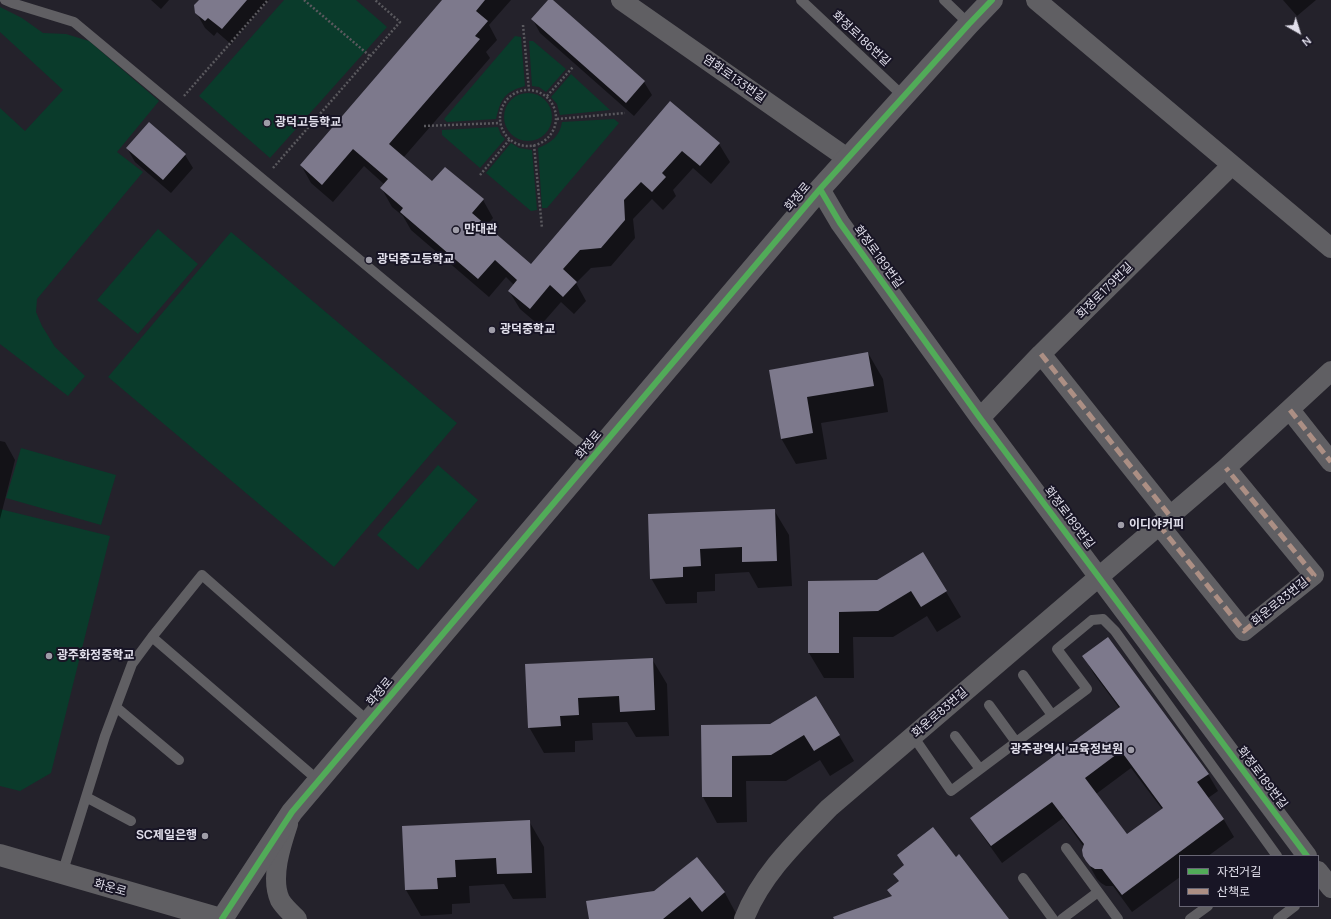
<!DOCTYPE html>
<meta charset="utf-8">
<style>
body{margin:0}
#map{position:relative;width:1331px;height:919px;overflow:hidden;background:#24222b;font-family:Manrope,"Noto Sans KR",sans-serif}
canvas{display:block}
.legend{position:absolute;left:1179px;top:855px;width:140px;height:52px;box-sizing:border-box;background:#181525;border:1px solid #686674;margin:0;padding:5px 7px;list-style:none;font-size:12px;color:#e1dfeb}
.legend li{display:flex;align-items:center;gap:8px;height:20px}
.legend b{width:20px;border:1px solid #686674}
.north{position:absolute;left:1279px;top:12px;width:40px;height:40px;-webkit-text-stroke:3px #181525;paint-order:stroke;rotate:141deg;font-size:11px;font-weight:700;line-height:16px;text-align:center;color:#e1dfeb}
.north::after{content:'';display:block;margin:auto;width:14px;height:18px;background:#e1dfeb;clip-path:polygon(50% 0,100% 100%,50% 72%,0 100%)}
</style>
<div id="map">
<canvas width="1331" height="919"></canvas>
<ul class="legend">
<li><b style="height:5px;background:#51ab58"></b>자전거길</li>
<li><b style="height:5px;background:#ac8f84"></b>산책로</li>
</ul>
<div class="north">N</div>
</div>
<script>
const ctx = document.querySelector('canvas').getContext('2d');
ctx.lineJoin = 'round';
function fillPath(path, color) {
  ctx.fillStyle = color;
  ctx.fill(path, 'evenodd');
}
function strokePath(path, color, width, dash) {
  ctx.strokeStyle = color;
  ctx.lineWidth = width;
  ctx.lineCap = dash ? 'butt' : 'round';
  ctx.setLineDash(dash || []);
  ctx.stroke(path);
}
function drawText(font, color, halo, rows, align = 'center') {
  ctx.font = font + ' Manrope,"Noto Sans KR",sans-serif';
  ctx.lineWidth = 4;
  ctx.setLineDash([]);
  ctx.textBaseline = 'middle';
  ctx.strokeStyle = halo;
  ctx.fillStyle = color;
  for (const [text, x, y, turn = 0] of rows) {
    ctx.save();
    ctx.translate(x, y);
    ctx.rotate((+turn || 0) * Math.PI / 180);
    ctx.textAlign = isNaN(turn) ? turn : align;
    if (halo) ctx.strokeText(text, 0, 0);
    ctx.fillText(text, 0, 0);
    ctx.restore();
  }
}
const green = new Path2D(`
 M 284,0 L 356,0 L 387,27 L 270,158 L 199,96 Z
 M 0,7 L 22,18 L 43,33 L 66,34 L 89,41 L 159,101 L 117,152 L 143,172 L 37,299 L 36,312 L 42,326 L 55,347 L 85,376 L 68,396 L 0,344 L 0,108 L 25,131 L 63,90 L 0,32 Z
 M 515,36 L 521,37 L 525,86 C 504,92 501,99 496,119 L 447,122 L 444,119 Z
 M 529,41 L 533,41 L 566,69 L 546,92 L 539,87 L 532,86 Z
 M 571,74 L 610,110 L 560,115 L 557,104 L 551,97 Z
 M504 117a24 24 0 1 1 48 0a24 24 0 1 1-48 0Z
 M 614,119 L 619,123 L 547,208 L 542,208 L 538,148 C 551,143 560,136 562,122 Z
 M 498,127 L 501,135 L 505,139 L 480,168 L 442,135 L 442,130 Z
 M 511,143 L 519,148 L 532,150 L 537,210 L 531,211 L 486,173 Z
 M 158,229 L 198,264 L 138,334 L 97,300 Z
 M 231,232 L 457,423 L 334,567 L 108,377 Z
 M 21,448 L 116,475 L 101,525 L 6,498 Z
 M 438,465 L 478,500 L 418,570 L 377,535 Z
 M 0,509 L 110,536 L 51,773 L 20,791 L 0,786 Z`);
const shadow = new Path2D(`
 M 151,0 L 169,0 L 161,9 Z
 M 200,0 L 269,0 L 231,44 L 217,32 L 214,36 L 205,28 L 196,12 Z
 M 443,0 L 511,0 L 489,25 L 497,40 L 486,52 L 490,58 L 403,158 L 433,183 L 483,200 L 493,218 L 486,226 L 531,265 L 670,102 L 719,144 L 730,162 L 711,184 L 693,168 L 673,190 L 676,196 L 663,210 L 652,199 L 633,219 L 635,238 L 611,266 L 591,268 L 576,283 L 586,301 L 574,314 L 561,302 L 540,326 L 520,309 L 509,291 L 514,285 L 506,277 L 489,297 L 411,230 L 403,216 L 392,207 L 382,189 L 385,185 L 364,166 L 333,202 L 311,183 L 301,165 Z
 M 550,0 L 551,0 L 644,82 L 652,95 L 634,116 L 540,33 L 533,20 Z
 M 1283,0 L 1316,0 L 1297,16 Z
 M 127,148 L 185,155 L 193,168 L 171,193 L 135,162 Z
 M 868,353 L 883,379 L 888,412 L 821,423 L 827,459 L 796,464 L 781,438 L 770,370 Z
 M 0,441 L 5,442 L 15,460 L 0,519 Z
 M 774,510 L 789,535 L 792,586 L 758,588 L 749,572 L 715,574 L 715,591 L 697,592 L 697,603 L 666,604 L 651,578 L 649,515 Z
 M 923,553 L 961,617 L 937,632 L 927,616 L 893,637 L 853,637 L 854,678 L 824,678 L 809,653 L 809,582 L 877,581 Z
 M 1084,657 L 1208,774 L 1218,791 L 1208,798 L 1224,820 L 1234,837 L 1208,856 L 1180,856 L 1180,877 L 1132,912 L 1113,886 L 1106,886 L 1101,883 L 1097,879 L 1087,861 L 1084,847 L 1063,818 L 1002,863 L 982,835 L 972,818 L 1120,709 L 1094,674 ZM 1131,768 L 1162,809 L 1127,835 L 1096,794 Z
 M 652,659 L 667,684 L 669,736 L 636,737 L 627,722 L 592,723 L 593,740 L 575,741 L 575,752 L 544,753 L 529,727 L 526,664 Z
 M 816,697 L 854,761 L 830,776 L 820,760 L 786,781 L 746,781 L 747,822 L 717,823 L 703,797 L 702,726 L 770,725 Z
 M 529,821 L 544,847 L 546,898 L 513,899 L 504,884 L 469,886 L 470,903 L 452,904 L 452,914 L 421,916 L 406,890 L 403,827 Z
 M 696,858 L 725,893 L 739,919 L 590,919 L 655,892 Z`);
const building = new Path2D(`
 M 199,0 L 247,0 L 222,29 L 208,18 L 205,21 L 195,13 L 194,5 Z
 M 442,0 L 485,0 L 476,11 L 488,21 L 475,36 L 480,39 L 389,144 L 432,181 L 445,167 L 484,199 L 472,213 L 531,264 L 670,101 L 720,143 L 700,166 L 682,151 L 662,173 L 666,177 L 652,192 L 641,182 L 624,200 L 625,220 L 601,248 L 580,250 L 563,269 L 577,282 L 563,297 L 550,285 L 530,309 L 508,291 L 517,280 L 495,260 L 478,279 L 400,212 L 403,208 L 380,188 L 388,179 L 353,149 L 322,185 L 300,165 Z
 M 548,0 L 553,0 L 645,81 L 626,103 L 531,19 Z
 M 149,122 L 186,154 L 163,180 L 126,148 Z
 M 868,352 L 874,386 L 807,397 L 813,433 L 781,439 L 769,370 Z
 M 775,509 L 777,561 L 742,562 L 742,547 L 700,549 L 701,566 L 683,567 L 683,577 L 650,579 L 648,514 Z
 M 923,552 L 947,591 L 921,607 L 911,591 L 878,611 L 839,612 L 839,653 L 808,653 L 808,581 L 877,580 Z
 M 1108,637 L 1209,774 L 1197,782 L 1224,819 L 1122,895 L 1102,869 L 1095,869 L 1090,866 L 1086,861 L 1083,856 L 1082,850 L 1084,844 L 1052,802 L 991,846 L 970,818 L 1120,707 L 1082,656 ZM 1121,751 L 1163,808 L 1127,834 L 1085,778 Z
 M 653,658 L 655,710 L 620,712 L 619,696 L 578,698 L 579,715 L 560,716 L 561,726 L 528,728 L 525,664 Z
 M 816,696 L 840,735 L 814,751 L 804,735 L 771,755 L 732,756 L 732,797 L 702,797 L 701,725 L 770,724 Z
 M 530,820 L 532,873 L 497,874 L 496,858 L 455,860 L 456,877 L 437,878 L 438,889 L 405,890 L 402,826 Z
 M 933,827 L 956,857 L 959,854 L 1009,919 L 834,919 L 833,917 L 892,896 L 887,890 L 899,881 L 893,874 L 904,865 L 897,855 Z
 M 697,857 L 725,892 L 702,912 L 690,897 L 663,919 L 589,919 L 586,901 L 654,891 Z`);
const path = new Path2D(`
 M 304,0 L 370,56
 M 523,25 L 529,90
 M500 118a28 28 0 1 1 56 0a28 28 0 1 1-56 0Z
 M 184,96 L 268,0
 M 547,96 L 573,67
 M 557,119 L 625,113
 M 424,126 L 500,123
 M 534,145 L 542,228
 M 273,168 L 400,22 L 375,0
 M 480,175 L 510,139`);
const service = new Path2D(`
 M 5,0 L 12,3 L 74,22 L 594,455
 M 801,0 L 903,96
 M 944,0 L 969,24
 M 152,637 L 319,781
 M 1023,675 L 1052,715
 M 989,705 L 1016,742
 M 116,707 L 179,760
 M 913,736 L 951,791 L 1087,689 L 1057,649 L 1092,620 L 1103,619 L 1115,631 L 1277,856
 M 955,736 L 980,769
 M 86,797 L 131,821
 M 1066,848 L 1118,919
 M 62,874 L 105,736 L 132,664 L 152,637 L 202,575 L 369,722
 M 1023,878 L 1053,919
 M 1062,919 L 1098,892
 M 1190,919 L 1208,906
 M 1278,919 L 1295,906`);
const minor = new Path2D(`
 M 621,0 L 847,158
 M 1036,0 L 1331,248
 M 820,189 L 840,223 L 980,418 L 1307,856
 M 1041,354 L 1170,516
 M 1290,410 L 1331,462
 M 980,418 L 1041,354 L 1232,165
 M 1159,525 L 1244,631 L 1314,575 L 1226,468
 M 288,824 C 281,845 270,878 280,900 C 284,907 292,914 297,919
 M 1318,871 L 1331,888
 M 744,919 C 761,875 797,841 829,808 L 1226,468 L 1331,371`);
const tertiary = new Path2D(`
 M 0,855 L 221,919
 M 222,919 L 292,812 L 820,189 L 969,24 L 992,0`);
const quiet = new Path2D(`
 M 1041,354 L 1170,516
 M 1290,410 L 1331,462
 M 1159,525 L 1244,631 L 1314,575 L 1226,468`);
const cycleway = new Path2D(`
 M 820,189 L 840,223 L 980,418 L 1307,856
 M 222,919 L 292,812 L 820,189 L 969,24 L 992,0`);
const markers = [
 [267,123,4,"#9f9da8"],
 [456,230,4,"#9f9da8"],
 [369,260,4,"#9f9da8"],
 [492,330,4,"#9f9da8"],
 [1121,525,4,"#9f9da8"],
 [49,656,4,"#9f9da8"],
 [1131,750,4,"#9f9da8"],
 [205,836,4,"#9f9da8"]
];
const streetNames = [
 ["화정로186번길",861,39,43],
 ["염화로133번길",734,79,35],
 ["화정로",798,197,-50],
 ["화정로189번길",878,257,54],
 ["화정로179번길",1105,291,-45],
 ["화정로",589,445,-50],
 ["화정로189번길",1069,518,53],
 ["화운로83번길",1280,602,-39],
 ["화정로",380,692,-50],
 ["화운로83번길",940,713,-41],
 ["화정로189번길",1262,778,53],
 ["화운로",110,888,16]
];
const poiNames = [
 ["광덕고등학교",275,123],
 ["만대관",464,230],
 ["광덕중고등학교",377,260],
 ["광덕중학교",500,330],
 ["이디야커피",1129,525],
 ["광주화정중학교",57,656],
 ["광주광역시 교육정보원",1123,750,"right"],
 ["SC제일은행",197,836,"right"]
];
fillPath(green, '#0a3b2b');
fillPath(shadow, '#0007');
fillPath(building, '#7d798c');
strokePath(path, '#5a595e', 2.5, [2, 2]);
strokePath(service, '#605f63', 10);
strokePath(minor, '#605f63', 20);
strokePath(tertiary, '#605f63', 22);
strokePath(quiet, '#ac8f84', 5, [10, 5]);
strokePath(cycleway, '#51ab58', 6);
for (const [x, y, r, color] of markers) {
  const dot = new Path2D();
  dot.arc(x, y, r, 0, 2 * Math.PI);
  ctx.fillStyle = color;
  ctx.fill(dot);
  strokePath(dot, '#181525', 1.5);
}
drawText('12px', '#e1dfeb', '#181525', streetNames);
drawText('bold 12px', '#e1dfeb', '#181525', poiNames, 'left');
</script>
